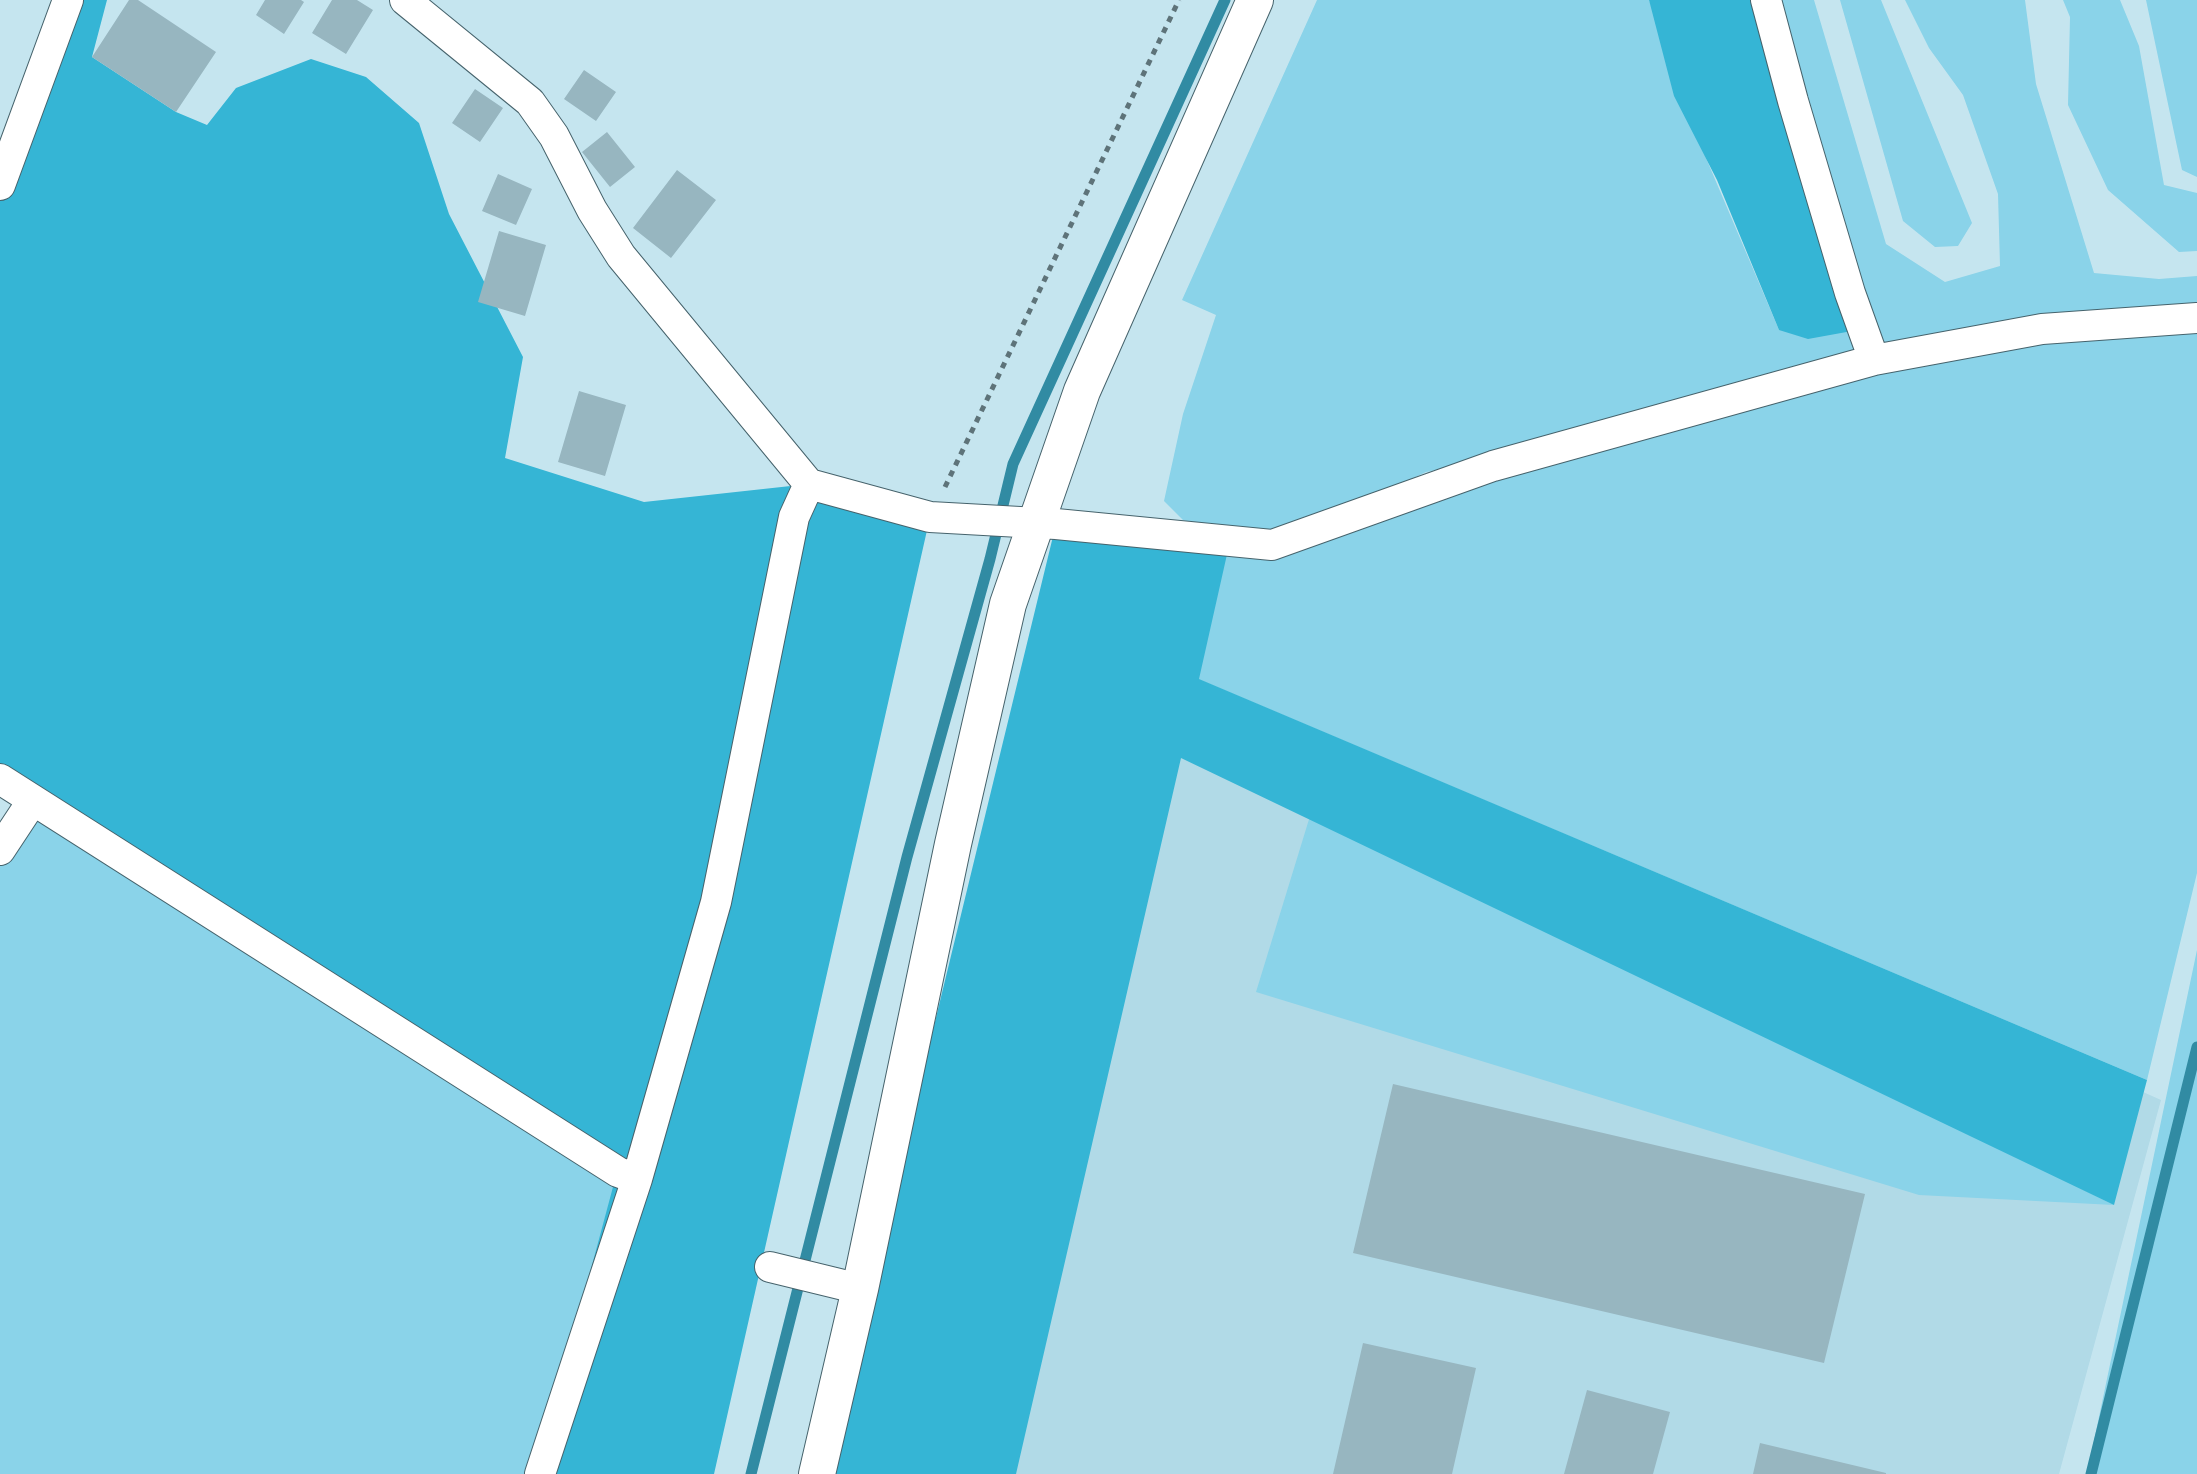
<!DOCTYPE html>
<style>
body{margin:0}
canvas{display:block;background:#c5e5ef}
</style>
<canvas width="2197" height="1474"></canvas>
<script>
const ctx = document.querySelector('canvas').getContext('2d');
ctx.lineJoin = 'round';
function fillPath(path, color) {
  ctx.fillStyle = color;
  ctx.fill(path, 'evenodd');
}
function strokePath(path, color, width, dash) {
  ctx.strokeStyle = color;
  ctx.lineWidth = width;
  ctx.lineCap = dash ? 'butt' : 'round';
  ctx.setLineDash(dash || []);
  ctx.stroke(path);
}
const built = new Path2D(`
 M 1187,664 L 2161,1100 L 2059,1474 L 990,1474 Z`);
const green = new Path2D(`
 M 1317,0 L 1649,0 L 1706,158 L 1779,330 L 1766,0 L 1814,0 L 1886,244 L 1945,282 L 2000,266 L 1998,194 L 1963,95 L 1929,48 L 1905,0 L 2025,0 L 2036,84 L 2094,273 L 2159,279 L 2197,276 L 2197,873 L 2147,1080 L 1191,676 L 1230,541 L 1266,544 L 1183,520 L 1164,501 L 1183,414 L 1216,315 L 1182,300 ZM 1570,445 L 1280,541 L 1426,472 Z
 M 1840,0 L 1881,0 L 1972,223 L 1958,246 L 1935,247 L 1903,221 Z
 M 2063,0 L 2120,0 L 2139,46 L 2164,185 L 2197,193 L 2197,251 L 2179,252 L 2108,190 L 2068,105 L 2070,17 Z
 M 2146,0 L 2197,0 L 2197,177 L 2182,170 Z
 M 0,498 L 618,1172 L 548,1474 L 0,1474 L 0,850 L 32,800 Z
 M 1314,803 L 2114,1205 L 1919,1195 L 1256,992 Z
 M 2197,950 L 2197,1474 L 2087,1474 Z`);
const forest = new Path2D(`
 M 68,0 L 107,0 L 92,57 L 176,112 L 207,125 L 236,88 L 311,59 L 366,77 L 419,123 L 449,214 L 523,357 L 505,458 L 644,502 L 809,484 L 930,517 L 714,1474 L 536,1474 L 617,1172 L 0,777 L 0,185 Z
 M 1649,0 L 1757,0 L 1863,329 L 1808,339 L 1779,330 L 1717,180 L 1674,96 Z
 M 1056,524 L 1230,541 L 1199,679 L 2147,1080 L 2114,1205 L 1181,758 L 1016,1474 L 825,1474 Z`);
const stream = new Path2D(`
 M 751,1474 L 907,857 L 990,559 L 1013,464 L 1225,0
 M 2091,1474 L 2197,1047`);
const building = new Path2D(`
 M 129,0 L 138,0 L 216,52 L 176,112 L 92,57 Z
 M 265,0 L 301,0 L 304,2 L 284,34 L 256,15 Z
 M 332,0 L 357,0 L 373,10 L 346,54 L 312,33 Z
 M 584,70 L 616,92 L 596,121 L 564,99 Z
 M 475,89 L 503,108 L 480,142 L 452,123 Z
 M 607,132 L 635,167 L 610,187 L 582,152 Z
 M 677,170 L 716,200 L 671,258 L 633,228 Z
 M 498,174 L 532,189 L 516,225 L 482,211 Z
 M 499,231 L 546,245 L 525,316 L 478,302 Z
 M 579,391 L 626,405 L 605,476 L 558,462 Z
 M 1393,1084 L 1865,1194 L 1824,1363 L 1353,1253 Z
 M 1363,1343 L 1476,1368 L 1452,1474 L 1333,1474 Z
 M 1587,1390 L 1670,1412 L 1653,1474 L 1564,1474 Z
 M 1760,1443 L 1886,1473 L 1886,1474 L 1753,1474 Z`);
const path = new Path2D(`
 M 945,487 L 1179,0`);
const minor = new Path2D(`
 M 405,0 L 530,102 L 554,136 L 592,210 L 621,256 L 809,484 L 930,517 L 1056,524 L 1272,545 L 1493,466 L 1874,360 L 2042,329 L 2197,318
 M 1766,0 L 1793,101 L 1850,293 L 1874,360
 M 0,185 L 68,0
 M 0,779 L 618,1172 L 637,1179
 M 0,850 L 33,800
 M 770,1267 L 860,1289
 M 540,1474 L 637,1179 L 716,902 L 794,517 L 809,484`);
const tertiary = new Path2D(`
 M 817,1474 L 860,1289 L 953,844 L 1008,604 L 1082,391 L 1255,0`);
fillPath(built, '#b1dae7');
fillPath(green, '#8ad3e9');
fillPath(forest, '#35b5d5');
strokePath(stream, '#318ba3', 11);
fillPath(building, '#97b6c0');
strokePath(minor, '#46636c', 32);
strokePath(tertiary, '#46636c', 38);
strokePath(path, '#5e7379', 5, [6, 6]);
strokePath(minor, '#fff', 30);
strokePath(tertiary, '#fff', 36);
</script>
